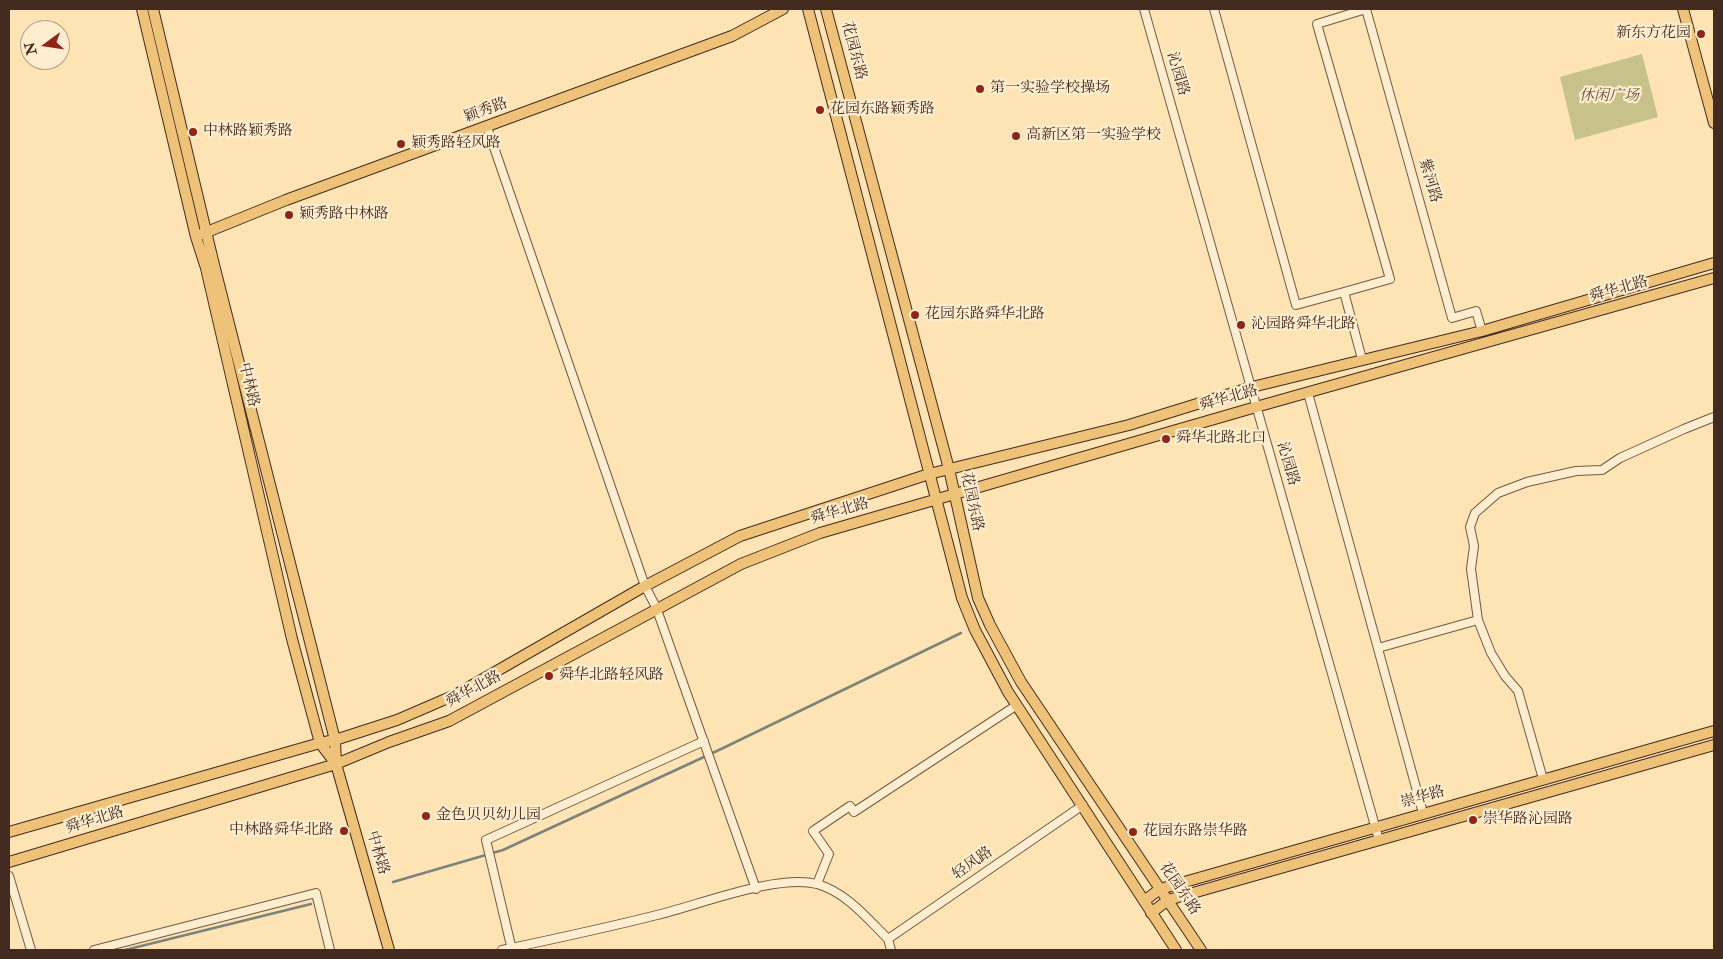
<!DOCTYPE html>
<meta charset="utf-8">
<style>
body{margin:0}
#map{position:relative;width:1723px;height:959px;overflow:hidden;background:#fee3b4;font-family:"IM FELL Double Pica",serif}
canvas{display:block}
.frame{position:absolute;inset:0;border:10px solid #442b20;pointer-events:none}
.north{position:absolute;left:20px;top:20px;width:50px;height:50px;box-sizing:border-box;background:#feedce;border:1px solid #b49f88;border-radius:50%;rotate:256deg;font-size:14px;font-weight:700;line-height:20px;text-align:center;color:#442b20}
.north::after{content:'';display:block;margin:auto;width:18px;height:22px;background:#8f2418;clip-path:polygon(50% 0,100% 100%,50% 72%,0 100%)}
</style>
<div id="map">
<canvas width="1723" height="959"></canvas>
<div class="frame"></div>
<div class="north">N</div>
</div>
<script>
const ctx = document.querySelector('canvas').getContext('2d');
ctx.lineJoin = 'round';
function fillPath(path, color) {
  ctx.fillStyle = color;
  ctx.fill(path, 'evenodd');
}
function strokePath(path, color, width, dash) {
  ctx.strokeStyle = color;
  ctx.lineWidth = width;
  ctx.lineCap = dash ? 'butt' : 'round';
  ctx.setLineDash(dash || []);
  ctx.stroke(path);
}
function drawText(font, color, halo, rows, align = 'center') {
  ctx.font = font + ' "IM FELL Double Pica","Noto Serif SC",serif';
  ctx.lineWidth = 4.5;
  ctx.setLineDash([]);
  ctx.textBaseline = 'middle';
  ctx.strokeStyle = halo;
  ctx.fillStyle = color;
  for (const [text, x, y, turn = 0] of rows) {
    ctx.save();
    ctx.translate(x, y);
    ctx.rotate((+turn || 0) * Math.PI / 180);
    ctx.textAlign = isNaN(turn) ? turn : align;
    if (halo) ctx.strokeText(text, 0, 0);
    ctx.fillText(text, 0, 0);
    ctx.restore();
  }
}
const green = new Path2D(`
 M 1642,54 L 1658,117 L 1575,140 L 1560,77 Z`);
const stream = new Path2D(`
 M 393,882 L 503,850 L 719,750 L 961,633
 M 125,950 L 311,904`);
const minor = new Path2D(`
 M 1144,9 L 1379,840
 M 1214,9 L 1296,305 L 1344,292
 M 1366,9 L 1452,318 L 1476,311 L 1482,331
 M 487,127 L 645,586 L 656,607 L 756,889
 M 1362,359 L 1344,292 L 1390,279 L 1317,24 L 1366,9
 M 1308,393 L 1423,813
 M 1378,648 L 1478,620
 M 1543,779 L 1518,691 L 1505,676 L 1491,653 L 1478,620 L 1471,569 L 1474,546 L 1470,527 L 1475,513 L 1498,493 L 1527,482 L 1576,471 L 1602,470 L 1620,458 L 1684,429 L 1714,417
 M 9,876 L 31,950
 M 817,884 L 829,854 L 813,831 L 850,806 L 854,812 L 1017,705
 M 94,950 L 316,893 L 330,950
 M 502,950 C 554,939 606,928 657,915 C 699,905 776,874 817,884 C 846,892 868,919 888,939
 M 512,950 L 486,840 L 704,741
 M 891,950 L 888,939 L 1083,805`);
const major = new Path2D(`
 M 142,9 L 196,237 L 206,268 L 292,639 L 320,743 L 336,764
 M 153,9 L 214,265 L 335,740 L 336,764 L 389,950
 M 808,9 L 962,598 L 975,630 L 1008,692 L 1176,950
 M 826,9 L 949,469 L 978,598 L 990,625 L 1021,682 L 1201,950
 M 1683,9 L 1714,123
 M 202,234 L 286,200 L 732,36 L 783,9
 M 9,832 L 320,743 L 335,740 L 397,720 L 455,695 L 645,586 L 740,536 L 929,474 L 1129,425 L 1252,387 L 1482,331 L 1714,263
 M 9,862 L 336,764 L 389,742 L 449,721 L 741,564 L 820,533 L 1256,407 L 1714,278
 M 1144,901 L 1160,889 L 1714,731
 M 1151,913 L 1168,900 L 1714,745`);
const markers = [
 [1701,34,5,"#8f2418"],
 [980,89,5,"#8f2418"],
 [820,110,5,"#8f2418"],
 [193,132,5,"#8f2418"],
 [1016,136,5,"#8f2418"],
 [401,144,5,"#8f2418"],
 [289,215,5,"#8f2418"],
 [915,315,5,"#8f2418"],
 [1241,325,5,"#8f2418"],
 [1166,439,5,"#8f2418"],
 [549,676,5,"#8f2418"],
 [426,816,5,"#8f2418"],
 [1473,820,5,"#8f2418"],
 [344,831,5,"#8f2418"],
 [1133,832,5,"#8f2418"]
];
const poiNames = [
 ["新东方花园",1691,34,"right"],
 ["第一实验学校操场",990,89],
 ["花园东路颖秀路",830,110],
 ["中林路颖秀路",203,132],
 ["高新区第一实验学校",1026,136],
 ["颖秀路轻风路",411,144],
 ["颖秀路中林路",299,215],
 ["花园东路舜华北路",925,315],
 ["沁园路舜华北路",1251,325],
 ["舜华北路北口",1176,439],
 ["舜华北路轻风路",559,676],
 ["金色贝贝幼儿园",436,816],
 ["崇华路沁园路",1483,820],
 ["中林路舜华北路",334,831,"right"],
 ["花园东路崇华路",1143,832]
];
const streetNames = [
 ["花园东路",853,51,75],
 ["沁园路",1177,74,74],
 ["颖秀路",486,111,-20],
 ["紫河路",1429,181,74],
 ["舜华北路",1619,290,-16],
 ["中林路",248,385,77],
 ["舜华北路",1229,399,-16],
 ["沁园路",1287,464,74],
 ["花园东路",971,502,78],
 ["舜华北路",840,512,-16],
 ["舜华北路",474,690,-28],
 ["崇华路",1423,798,-16],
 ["舜华北路",95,821,-17],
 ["中林路",377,853,74],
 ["轻风路",973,864,-35],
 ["花园东路",1179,889,56]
];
const parkNames = [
 ["休闲广场",1609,97]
];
fillPath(green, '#c6c289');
strokePath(stream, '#7d827a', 2.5);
strokePath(minor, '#725945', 10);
strokePath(major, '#442b20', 12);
strokePath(minor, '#feedce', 8);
strokePath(major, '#efc27a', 10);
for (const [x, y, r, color] of markers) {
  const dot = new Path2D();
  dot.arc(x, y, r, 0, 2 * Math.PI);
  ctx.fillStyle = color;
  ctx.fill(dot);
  strokePath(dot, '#feedce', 2);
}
drawText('15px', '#442b20', '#feedce', poiNames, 'left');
drawText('15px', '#442b20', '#feedce', streetNames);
drawText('italic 15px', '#64513a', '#feedce', parkNames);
</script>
